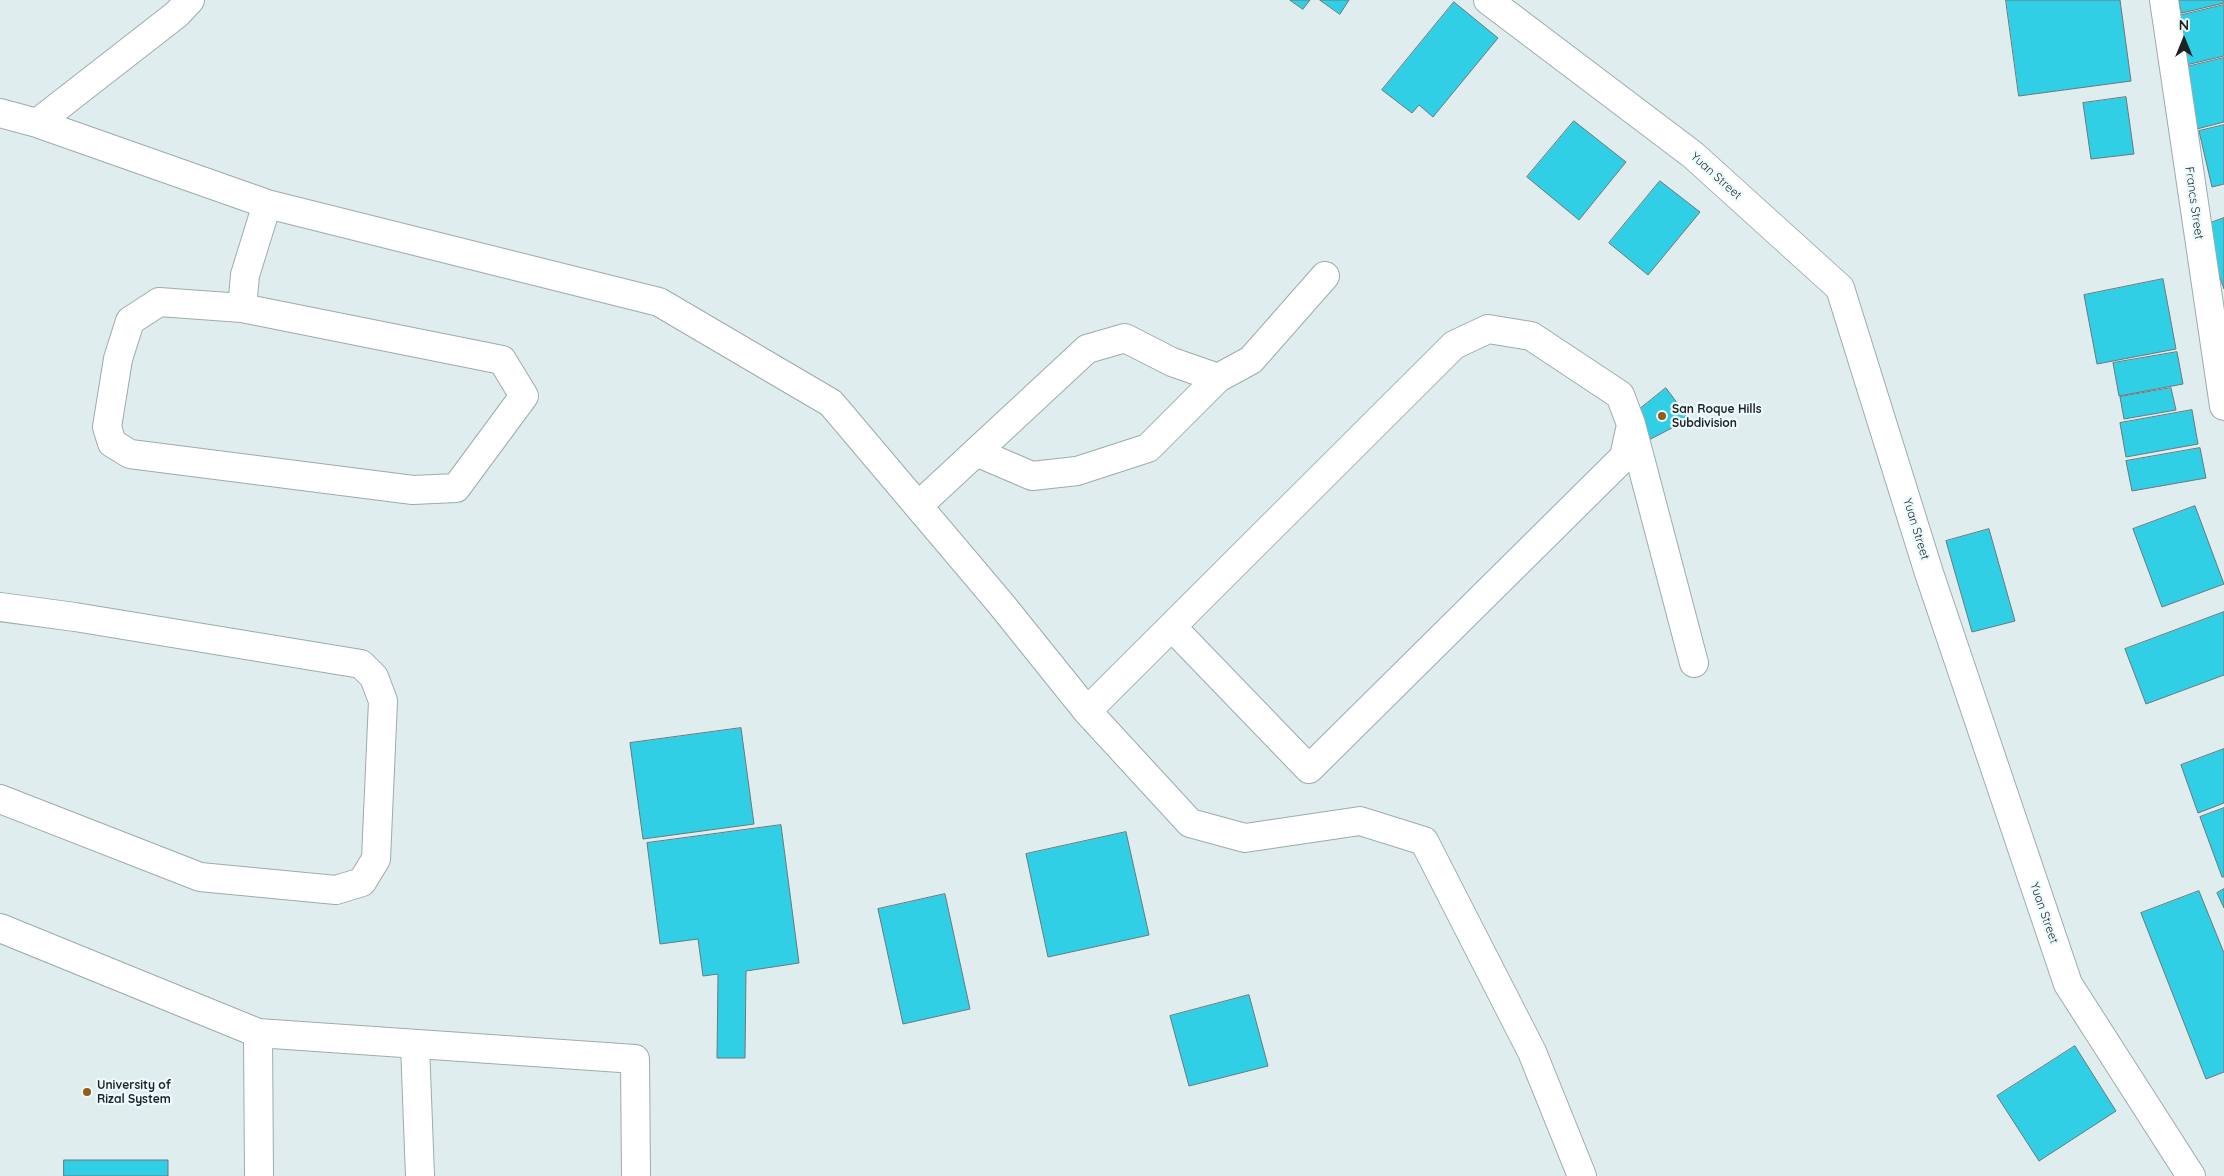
<!DOCTYPE html>
<style>
body{margin:0}
#map{position:relative;width:2224px;height:1176px;overflow:hidden;background:#dfedef;font-family:Quicksand,sans-serif}
canvas{display:block}
.north{position:absolute;left:2159px;top:15px;width:50px;height:50px;-webkit-text-stroke:4px #ecfafd;paint-order:stroke;rotate:0deg;font-size:14px;font-weight:700;line-height:20px;text-align:center;color:#1d2223}
.north::after{content:'';display:block;margin:auto;width:18px;height:22px;background:#1d2223;clip-path:polygon(50% 0,100% 100%,50% 72%,0 100%)}
</style>
<div id="map">
<canvas width="2224" height="1176"></canvas>
<div class="north">N</div>
</div>
<script>
const ctx = document.querySelector('canvas').getContext('2d');
ctx.lineJoin = 'round';
function fillPath(path, color) {
  ctx.fillStyle = color;
  ctx.fill(path, 'evenodd');
}
function strokePath(path, color, width, dash) {
  ctx.strokeStyle = color;
  ctx.lineWidth = width;
  ctx.lineCap = dash ? 'butt' : 'round';
  ctx.setLineDash(dash || []);
  ctx.stroke(path);
}
function drawText(font, color, halo, rows, align = 'center') {
  ctx.font = font + ' Quicksand,sans-serif';
  ctx.lineWidth = 4.5;
  ctx.setLineDash([]);
  ctx.textBaseline = 'middle';
  ctx.strokeStyle = halo;
  ctx.fillStyle = color;
  for (const [text, x, y, turn = 0] of rows) {
    ctx.save();
    ctx.translate(x, y);
    ctx.rotate((+turn || 0) * Math.PI / 180);
    ctx.textAlign = isNaN(turn) ? turn : align;
    if (halo) ctx.strokeText(text, 0, 0);
    ctx.fillText(text, 0, 0);
    ctx.restore();
  }
}
const building = new Path2D(`
 M 1290,0 L 1310,0 L 1303,9 Z
 M 1320,0 L 1349,0 L 1340,14 Z
 M 2006,0 L 2120,0 L 2131,81 L 2019,96 Z
 M 2179,0 L 2224,0 L 2224,3 L 2182,13 Z
 M 1454,2 L 1498,38 L 1433,117 L 1419,105 L 1412,113 L 1382,90 Z
 M 2224,5 L 2224,56 L 2186,65 L 2174,17 Z
 M 2224,58 L 2224,122 L 2189,131 L 2174,70 Z
 M 2126,97 L 2134,154 L 2091,159 L 2083,103 Z
 M 1574,121 L 1626,162 L 1579,220 L 1527,177 Z
 M 2224,125 L 2224,184 L 2212,187 L 2199,131 Z
 M 1660,181 L 1700,212 L 1648,275 L 1609,243 Z
 M 2224,218 L 2224,289 L 2202,226 Z
 M 2163,279 L 2176,349 L 2097,364 L 2084,295 Z
 M 2177,352 L 2183,384 L 2119,396 L 2113,363 Z
 M 1666,388 L 1689,419 L 1647,441 L 1636,412 Z
 M 2171,388 L 2176,410 L 2124,419 L 2120,397 Z
 M 2192,410 L 2198,444 L 2126,457 L 2120,423 Z
 M 2200,448 L 2206,478 L 2132,491 L 2126,461 Z
 M 2195,506 L 2224,584 L 2162,607 L 2133,529 Z
 M 1989,529 L 2015,621 L 1972,632 L 1946,541 Z
 M 2224,612 L 2224,675 L 2146,704 L 2125,649 Z
 M 741,728 L 754,824 L 643,839 L 630,743 Z
 M 2224,749 L 2224,803 L 2198,813 L 2181,765 Z
 M 2224,808 L 2224,877 L 2222,877 L 2200,817 Z
 M 781,825 L 799,963 L 746,971 L 745,1058 L 717,1058 L 718,974 L 703,976 L 698,939 L 660,944 L 647,843 Z
 M 1126,832 L 1149,935 L 1048,957 L 1026,854 Z
 M 2224,889 L 2224,908 L 2217,893 Z
 M 2199,891 L 2224,953 L 2224,1072 L 2206,1079 L 2141,913 Z
 M 945,894 L 970,1009 L 903,1024 L 878,909 Z
 M 1249,995 L 1268,1066 L 1189,1086 L 1170,1016 Z
 M 2075,1046 L 2116,1111 L 2039,1161 L 1997,1096 Z
 M 64,1160 L 168,1160 L 168,1176 L 64,1176 Z`);
const minor = new Path2D(`
 M 1488,0 L 1693,155 L 1840,288 L 1929,573 L 2068,984 L 2191,1176
 M 2164,0 L 2224,406
 M 0,113 L 37,123 L 267,204 L 659,302 L 831,403 L 1001,604 L 1087,711 L 1190,823 L 1245,838 L 1360,821 L 1424,841 L 1532,1052 L 1582,1176
 M 37,123 L 177,14 L 190,0
 M 242,308 L 159,302 L 130,321 L 118,359 L 107,427 L 112,443 L 130,454 L 413,490 L 456,488 L 524,396 L 502,360 L 242,308 L 245,275 L 267,204
 M 976,452 L 1032,476 L 1077,471 L 1148,448 L 1218,378
 M 918,506 L 1087,349 L 1125,338 L 1172,362 L 1218,378 L 1251,360 L 1325,276
 M 0,607 L 75,617 L 361,664 L 374,677 L 383,701 L 376,859 L 362,882 L 336,890 L 200,877 L 0,799
 M 1172,627 L 1309,769 L 1624,457 L 1631,425
 M 1087,711 L 1454,345 L 1488,329 L 1531,336 L 1620,395 L 1631,424 L 1694,663
 M 0,928 L 258,1033 L 635,1059 L 636,1176
 M 258,1033 L 259,1176
 M 415,1045 L 420,1176`);
const markers = [
 [1662,416,5,"#925d12"],
 [87,1092,5,"#925d12"]
];
const streetNames = [
 ["Yuan Street",1716,176,42],
 ["Francs Street",2194,203,82],
 ["Yuan Street",1916,529,73],
 ["Yuan Street",2044,913,71]
];
const poiNames = [
 ["San Roque Hills",1672,409],
 ["Subdivision",1672,423],
 ["University of",97,1085],
 ["Rizal System",97,1099]
];
fillPath(building, '#31cfe5');
strokePath(building, '#6c787a', 1);
strokePath(minor, '#9eabad', 30);
strokePath(minor, '#fff', 28);
for (const [x, y, r, color] of markers) {
  const dot = new Path2D();
  dot.arc(x, y, r, 0, 2 * Math.PI);
  ctx.fillStyle = color;
  ctx.fill(dot);
  strokePath(dot, '#ecfafd', 2);
}
drawText('12px', '#1d2223', '#ecfafd', streetNames);
drawText('bold 12px', '#1d2223', '#ecfafd', poiNames, 'left');
</script>
